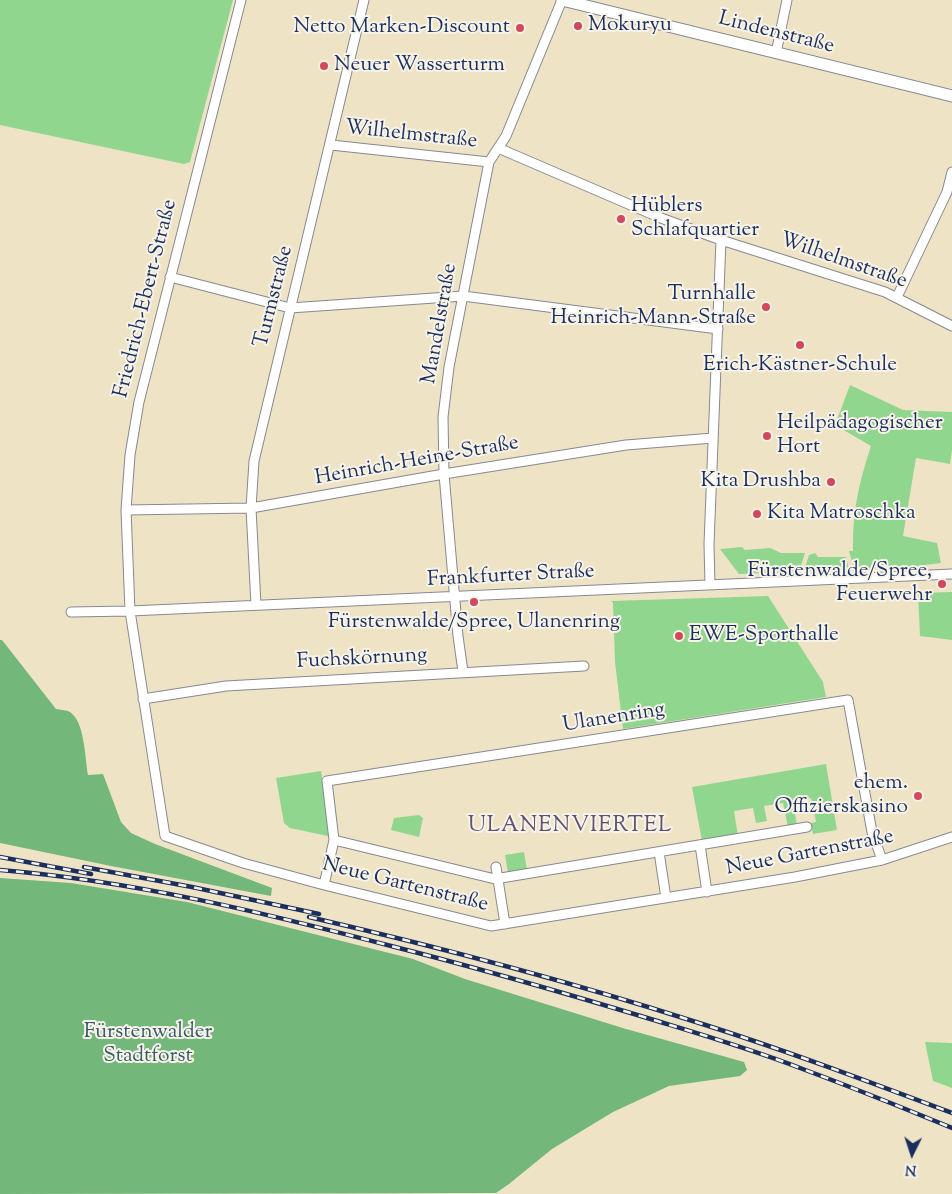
<!DOCTYPE html>
<meta charset="utf-8">
<style>
body{margin:0}
#map{position:relative;width:952px;height:1194px;overflow:hidden;background:#efe3c6;font-family:"Sorts Mill Goudy",serif}
canvas{display:block}
.north{position:absolute;left:887px;top:1129px;width:50px;height:50px;-webkit-text-stroke:4px #f7f3e8;paint-order:stroke;rotate:184deg;font-size:14px;font-weight:700;line-height:20px;text-align:center;color:#1b2f5e}
.north::after{content:'';display:block;margin:auto;width:18px;height:22px;background:#1b2f5e;clip-path:polygon(50% 0,100% 100%,50% 72%,0 100%)}
</style>
<div id="map">
<canvas width="952" height="1194"></canvas>
<div class="north">N</div>
</div>
<script>
const ctx = document.querySelector('canvas').getContext('2d');
ctx.lineJoin = 'round';
function fillPath(path, color) {
  ctx.fillStyle = color;
  ctx.fill(path, 'evenodd');
}
function strokePath(path, color, width, dash) {
  ctx.strokeStyle = color;
  ctx.lineWidth = width;
  ctx.lineCap = dash ? 'butt' : 'round';
  ctx.setLineDash(dash || []);
  ctx.stroke(path);
}
function drawText(font, color, halo, rows, align = 'center') {
  ctx.font = font + ' "Sorts Mill Goudy",serif';
  ctx.lineWidth = 4;
  ctx.setLineDash([]);
  ctx.textBaseline = 'middle';
  ctx.strokeStyle = halo;
  ctx.fillStyle = color;
  for (const [text, x, y, turn = 0] of rows) {
    ctx.save();
    ctx.translate(x, y);
    ctx.rotate((+turn || 0) * Math.PI / 180);
    ctx.textAlign = isNaN(turn) ? turn : align;
    if (halo) ctx.strokeText(text, 0, 0);
    ctx.fillText(text, 0, 0);
    ctx.restore();
  }
}
const green = new Path2D(`
 M 0,0 L 233,0 L 190,162 L 184,164 L 0,125 Z
 M 850,385 L 903,410 L 952,412 L 952,450 L 950,464 L 916,458 L 903,536 L 937,543 L 941,563 L 909,567 L 854,569 L 849,551 L 853,551 C 852,513 859,482 871,446 L 835,425 Z
 M 742,547 L 745,550 L 770,548 L 781,553 L 805,553 L 799,572 L 739,574 L 720,549 Z
 M 815,553 L 818,557 L 846,557 L 849,569 L 804,571 L 809,555 Z
 M 952,592 L 952,640 L 920,636 L 918,593 Z
 M 768,596 L 823,682 L 826,697 L 623,729 L 615,662 L 613,603 L 611,601 Z
 M 826,764 L 837,830 L 813,834 L 811,823 L 816,822 L 811,798 L 793,801 L 797,826 L 788,827 L 783,803 L 764,806 L 767,821 L 756,823 L 753,808 L 734,811 L 738,836 L 702,841 L 692,787 Z
 M 321,771 L 332,837 L 290,828 L 284,823 L 276,778 Z
 M 419,815 L 423,818 L 419,837 L 391,830 L 394,818 Z
 M 524,852 L 527,870 L 508,873 L 505,855 Z
 M 925,1042 L 952,1043 L 952,1088 L 933,1081 Z`);
const forest = new Path2D(`
 M 0,640 L 2,640 L 56,709 C 60,710 65,710 68,711 C 85,718 85,760 88,775 L 103,774 L 121,822 L 131,833 L 155,844 L 272,888 L 271,896 L 111,866 L 0,843 Z
 M 0,878 L 71,883 L 187,902 L 413,959 L 465,979 L 626,1029 L 744,1062 L 747,1070 L 740,1076 L 669,1086 L 613,1112 L 552,1149 L 509,1184 L 496,1193 L 0,1194 Z`);
const minor = new Path2D(`
 M 241,0 L 139,402 L 130,455 L 126,510 L 130,611 L 165,836 L 243,863 L 324,885 L 491,926 L 795,877 L 882,860 L 952,837
 M 776,53 L 787,0
 M 331,145 L 489,162
 M 498,148 L 661,218 L 721,240 L 885,292 L 952,326
 M 170,277 L 290,308 L 463,296 L 718,329
 M 897,297 L 947,192 L 952,172
 M 126,510 L 251,508 L 444,474 L 626,445 L 713,438
 M 710,585 L 709,544 L 721,240
 M 256,605 L 251,508 L 254,461 L 364,0
 M 71,612 L 130,611 L 952,574
 M 463,672 L 458,636 L 444,474 L 443,417 L 449,367 L 489,162 L 506,136 L 562,0
 M 143,699 L 226,686 L 584,666
 M 334,840 L 495,879 L 807,827
 M 700,845 L 707,892
 M 659,852 L 666,898
 M 496,867 L 505,924
 M 324,885 L 334,840 L 327,781 L 848,700 L 872,832 L 882,860`);
const tertiary = new Path2D(`
 M 562,0 L 952,96`);
const rail = new Path2D(`
 M 0,857 L 91,874
 M 84,867 L 192,887 L 319,914
 M 0,870 C 134,881 265,913 395,947 C 478,968 561,992 644,1017 C 696,1033 748,1048 800,1068 C 851,1087 901,1107 952,1128
 M 309,917 C 439,947 568,981 696,1022 C 782,1049 867,1081 952,1113`);
const markers = [
 [578,26,5,"#d1495b"],
 [520,28,5,"#d1495b"],
 [324,66,5,"#d1495b"],
 [621,219,5,"#d1495b"],
 [766,307,5,"#d1495b"],
 [800,345,5,"#d1495b"],
 [767,436,5,"#d1495b"],
 [831,482,5,"#d1495b"],
 [757,514,5,"#d1495b"],
 [942,584,5,"#d1495b"],
 [474,602,5,"#d1495b"],
 [679,636,5,"#d1495b"],
 [918,796,5,"#d1495b"]
];
const poiNames = [
 ["Mokuryu",588,26],
 ["Netto Marken-Discount",510,28,"right"],
 ["Neuer Wasserturm",334,66],
 ["Hüblers",631,207],
 ["Schlafquartier",631,231],
 ["Turnhalle",756,295,"right"],
 ["Heinrich-Mann-Straße",756,319,"right"],
 ["Erich-Kästner-Schule",800,366,"center"],
 ["Heilpädagogischer",777,424],
 ["Hort",777,448],
 ["Kita Drushba",821,482,"right"],
 ["Kita Matroschka",767,514],
 ["Fürstenwalde/Spree,",932,572,"right"],
 ["Feuerwehr",932,596,"right"],
 ["Fürstenwalde/Spree, Ulanenring",474,623,"center"],
 ["EWE-Sporthalle",689,636],
 ["ehem.",908,784,"right"],
 ["Offizierskasino",908,808,"right"]
];
const streetNames = [
 ["Lindenstraße",776,34,14],
 ["Wilhelmstraße",411,136,6],
 ["Wilhelmstraße",843,262,19],
 ["Turmstraße",275,297,-76],
 ["Friedrich-Ebert-Straße",147,299,-76],
 ["Mandelstraße",441,324,-80],
 ["Heinrich-Heine-Straße",417,462,-10],
 ["Frankfurter Straße",511,577,-3],
 ["Fuchskörnung",362,660,-3],
 ["Ulanenring",614,719,-9],
 ["Neue Gartenstraße",810,854,-11],
 ["Neue Gartenstraße",405,886,14]
];
const parkNames = [
 ["Fürstenwalder",148,1033],
 ["Stadtforst",148,1057]
];
const neighbourhoodNames = [
 ["ULANENVIERTEL",570,827]
];
fillPath(green, '#91d68f');
fillPath(forest, '#74b77a');
strokePath(minor, '#858992', 11);
strokePath(tertiary, '#858992', 13);
strokePath(minor, '#fff', 9);
strokePath(tertiary, '#fff', 11);
strokePath(rail, '#1b2f5e', 4.5);
strokePath(rail, '#f7f3e8', 2.5, [8]);
for (const [x, y, r, color] of markers) {
  const dot = new Path2D();
  dot.arc(x, y, r, 0, 2 * Math.PI);
  ctx.fillStyle = color;
  ctx.fill(dot);
  strokePath(dot, '#f7f3e8', 2);
}
drawText('21px', '#1b2f5e', '#f7f3e8', poiNames, 'left');
drawText('21px', '#1b2f5e', '#f7f3e8', streetNames);
drawText('21px', '#38596a', '#f7f3e8', parkNames);
ctx.letterSpacing = '1px';
drawText('22px', '#5e526e', '#f7f3e8', neighbourhoodNames);
ctx.letterSpacing = '0px';
</script>
